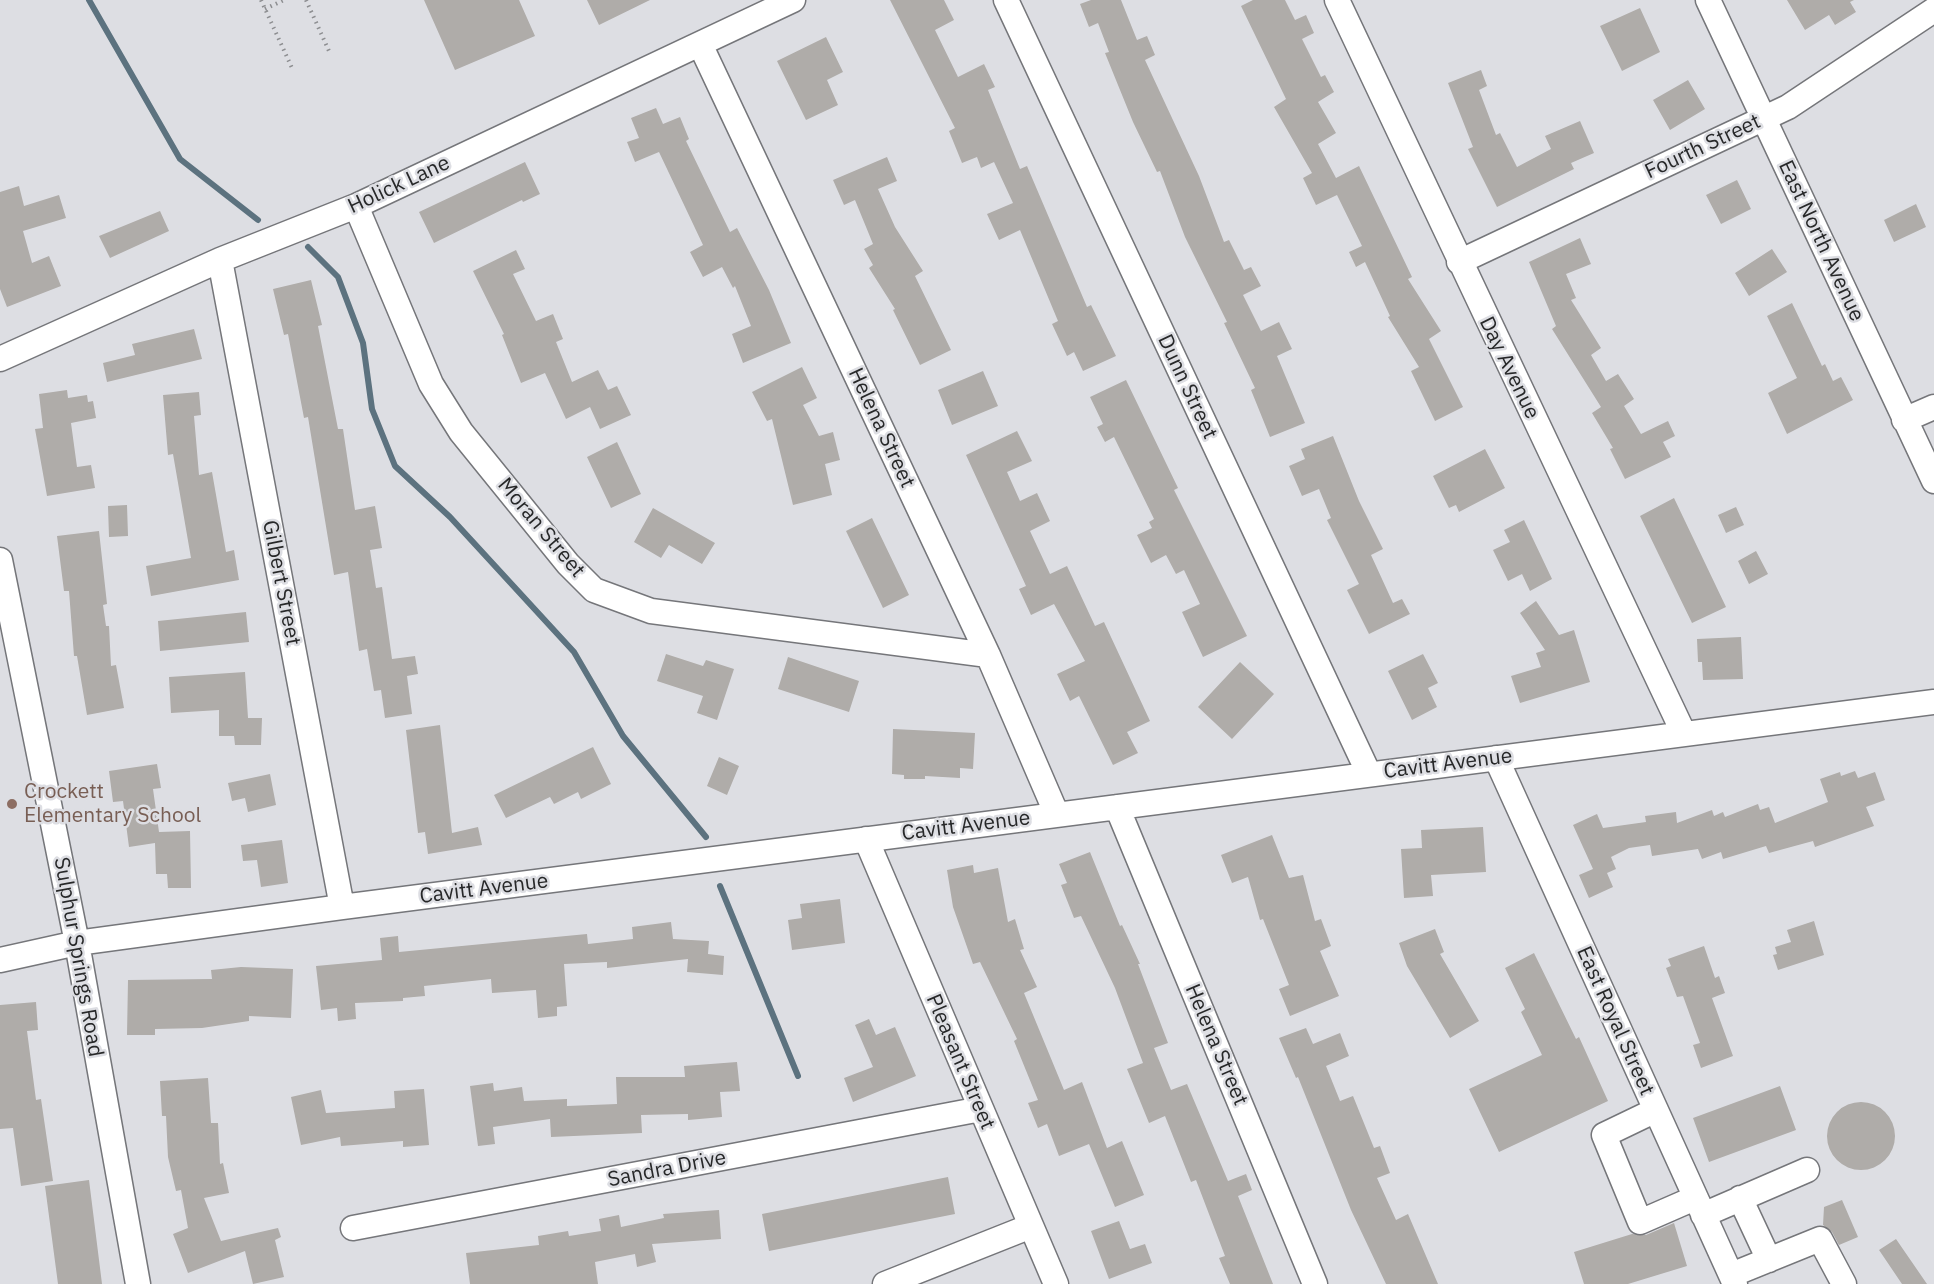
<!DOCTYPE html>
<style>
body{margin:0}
canvas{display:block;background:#dddee3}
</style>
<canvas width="1934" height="1284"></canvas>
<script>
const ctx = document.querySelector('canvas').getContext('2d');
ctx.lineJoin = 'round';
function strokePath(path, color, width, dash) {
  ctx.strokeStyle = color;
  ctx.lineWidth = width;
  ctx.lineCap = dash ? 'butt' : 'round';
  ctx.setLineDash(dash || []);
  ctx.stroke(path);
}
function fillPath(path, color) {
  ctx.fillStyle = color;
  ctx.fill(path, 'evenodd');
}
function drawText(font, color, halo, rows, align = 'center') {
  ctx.font = font + ' "IBM Plex Sans",sans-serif';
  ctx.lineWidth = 5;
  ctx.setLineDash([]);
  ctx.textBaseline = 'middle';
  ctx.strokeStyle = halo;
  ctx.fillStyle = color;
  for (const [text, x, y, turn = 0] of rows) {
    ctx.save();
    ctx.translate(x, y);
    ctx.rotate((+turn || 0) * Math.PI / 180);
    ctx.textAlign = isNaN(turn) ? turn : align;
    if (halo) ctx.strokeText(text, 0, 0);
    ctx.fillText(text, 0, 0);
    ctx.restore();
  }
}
const stream = new Path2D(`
 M 89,0 L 180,159 L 258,220
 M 308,247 L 338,277 L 363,343 L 372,409 L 395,466 L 450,517 L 574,652 L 623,736 L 706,837
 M 720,886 L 798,1076`);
const building = new Path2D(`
 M 424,0 L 519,0 L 535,36 L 455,70 Z
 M 587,0 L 650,0 L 599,25 Z
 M 890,0 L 944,0 L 954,20 L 935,30 L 958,77 L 984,64 L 995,87 L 988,90 L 1020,169 L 1027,166 L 1087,307 L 1091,305 L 1116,356 L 1083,371 L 1074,352 L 1067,356 L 1052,324 L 1058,321 L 1020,230 L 999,240 L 987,214 L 1013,203 L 994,162 L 981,168 L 977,157 L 962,163 L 949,131 L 955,128 Z
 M 1091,0 L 1121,0 L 1137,40 L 1147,36 L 1155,55 L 1145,60 L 1199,176 L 1224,242 L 1229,240 L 1244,270 L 1251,267 L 1261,286 L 1243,295 L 1261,331 L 1279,322 L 1292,349 L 1277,356 L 1305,423 L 1270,437 L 1251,390 L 1255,388 L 1224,323 L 1227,322 L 1185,237 L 1160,171 L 1157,172 L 1133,122 L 1105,53 L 1109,52 L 1098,23 L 1089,27 L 1080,4 Z
 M 1253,0 L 1285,0 L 1295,20 L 1306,15 L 1314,33 L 1302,39 L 1321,77 L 1325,75 L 1334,92 L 1318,102 L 1336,133 L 1318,144 L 1336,178 L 1359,166 L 1412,277 L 1408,279 L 1441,331 L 1429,339 L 1463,407 L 1435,421 L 1411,371 L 1419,367 L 1388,317 L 1390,316 L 1365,262 L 1356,267 L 1349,252 L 1362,246 L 1337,195 L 1316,205 L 1303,178 L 1312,173 L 1274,107 L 1286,99 L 1241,6 Z
 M 1787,0 L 1854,0 L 1850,2 L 1856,12 L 1835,25 L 1829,15 L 1805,30 Z
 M 1640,8 L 1660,52 L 1622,71 L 1600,26 Z
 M 826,37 L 843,72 L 827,80 L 838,105 L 806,120 L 777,61 Z
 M 1481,70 L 1487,86 L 1479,90 L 1496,135 L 1500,133 L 1517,167 L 1551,149 L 1545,136 L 1580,121 L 1594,153 L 1571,163 L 1574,169 L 1497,207 L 1468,149 L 1473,147 L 1448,83 Z
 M 1688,80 L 1705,109 L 1670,130 L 1653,100 Z
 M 656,108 L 663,124 L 680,117 L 689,139 L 686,141 L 730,232 L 737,228 L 769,290 L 791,343 L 743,363 L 732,334 L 751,326 L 735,286 L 733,288 L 722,267 L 703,277 L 690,252 L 703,245 L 659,152 L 635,162 L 627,142 L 639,138 L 631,118 Z
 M 887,157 L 897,181 L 878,189 L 895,227 L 923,271 L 915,276 L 951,350 L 920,365 L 893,310 L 895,309 L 869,268 L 873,265 L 864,249 L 873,244 L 855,200 L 844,205 L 833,180 Z
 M 525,162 L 540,194 L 523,202 L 522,200 L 434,243 L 419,212 Z
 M 1737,180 L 1751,209 L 1721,224 L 1706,195 Z
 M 19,186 L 24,206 L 59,195 L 66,218 L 23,231 L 32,263 L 49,256 L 61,286 L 7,307 L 0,289 L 0,192 Z
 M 1916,204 L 1926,227 L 1894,242 L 1884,220 Z
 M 160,211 L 169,231 L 110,258 L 99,236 Z
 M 1580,238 L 1591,264 L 1566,274 L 1576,298 L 1571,300 L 1601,348 L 1591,355 L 1606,381 L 1618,374 L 1634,399 L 1624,406 L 1641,434 L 1668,421 L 1675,436 L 1663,442 L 1671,457 L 1625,479 L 1610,449 L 1613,448 L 1592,413 L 1601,407 L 1552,329 L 1556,326 L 1529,262 Z
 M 1772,249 L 1787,272 L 1749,296 L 1735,273 Z
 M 516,250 L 525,269 L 513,274 L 536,321 L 553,314 L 563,339 L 556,342 L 572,382 L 598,370 L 608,390 L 617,386 L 631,415 L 600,429 L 590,407 L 566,419 L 545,373 L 521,383 L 502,335 L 504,334 L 473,271 Z
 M 311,280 L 322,325 L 318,326 L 338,429 L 343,429 L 355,510 L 375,506 L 382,548 L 370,550 L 376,588 L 382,587 L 392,659 L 415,656 L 418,674 L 407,676 L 412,714 L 385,718 L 381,690 L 374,691 L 367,649 L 359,651 L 348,572 L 334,575 L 308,417 L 304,418 L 288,334 L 284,335 L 273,289 Z
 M 1792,303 L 1822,366 L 1825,364 L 1833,381 L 1841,377 L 1853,400 L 1787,434 L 1768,393 L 1797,378 L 1767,316 Z
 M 194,329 L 202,359 L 107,382 L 103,363 L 135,355 L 132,344 Z
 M 802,367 L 817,398 L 803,405 L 819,436 L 833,432 L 840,460 L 825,464 L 832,495 L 793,505 L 772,419 L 767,421 L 752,392 Z
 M 983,371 L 998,406 L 952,425 L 938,390 Z
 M 1126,380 L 1178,488 L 1174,490 L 1247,636 L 1203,657 L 1182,612 L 1200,604 L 1184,570 L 1176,574 L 1166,555 L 1151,563 L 1137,535 L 1152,528 L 1149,522 L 1154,519 L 1114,437 L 1105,442 L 1097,427 L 1103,424 L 1090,397 Z
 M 67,390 L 68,398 L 87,395 L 88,402 L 93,401 L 96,418 L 71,423 L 77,467 L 91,465 L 95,488 L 47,496 L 35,429 L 43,428 L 39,394 Z
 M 199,392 L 201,415 L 194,416 L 199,475 L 212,472 L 226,552 L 234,550 L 239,580 L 151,596 L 146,566 L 191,558 L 173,454 L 168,455 L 163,395 Z
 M 1017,431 L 1032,461 L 1007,472 L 1020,501 L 1037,493 L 1050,521 L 1030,531 L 1050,574 L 1067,566 L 1095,626 L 1104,622 L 1150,721 L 1127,732 L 1138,753 L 1113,765 L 1079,696 L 1070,701 L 1057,674 L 1085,661 L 1054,604 L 1031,615 L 1019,589 L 1026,586 L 966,455 Z
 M 1333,436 L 1359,501 L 1383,549 L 1371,555 L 1393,603 L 1402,599 L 1410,614 L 1369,634 L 1347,590 L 1359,584 L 1327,520 L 1331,518 L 1319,489 L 1302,496 L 1289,466 L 1305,459 L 1301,449 Z
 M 617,442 L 641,494 L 611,508 L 587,457 Z
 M 1485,449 L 1505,488 L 1459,512 L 1456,505 L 1449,508 L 1433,476 Z
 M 1674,498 L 1726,607 L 1692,623 L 1640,516 Z
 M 127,505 L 128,536 L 109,537 L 108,506 Z
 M 1736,507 L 1744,525 L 1726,533 L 1718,515 Z
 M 653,508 L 715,543 L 702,564 L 669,545 L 661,558 L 634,542 Z
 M 872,518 L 909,595 L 883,608 L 846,531 Z
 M 1524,520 L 1552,579 L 1530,591 L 1522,574 L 1508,581 L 1493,550 L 1510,542 L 1504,530 Z
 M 99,531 L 107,604 L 103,605 L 106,626 L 109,626 L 111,666 L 116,665 L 124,708 L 87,715 L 77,656 L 74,656 L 69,591 L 64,591 L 57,536 Z
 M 1756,551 L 1768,574 L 1749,584 L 1738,561 Z
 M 1536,601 L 1559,635 L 1574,630 L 1590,682 L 1520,703 L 1511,676 L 1541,667 L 1536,653 L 1545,650 L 1520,613 Z
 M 246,612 L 249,642 L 160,651 L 158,621 Z
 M 1741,637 L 1743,679 L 1703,680 L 1702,662 L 1698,662 L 1697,639 Z
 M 666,654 L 703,666 L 706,660 L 734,669 L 717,720 L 697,713 L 703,696 L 657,681 Z
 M 1423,654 L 1438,683 L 1428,688 L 1437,707 L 1412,720 L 1388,671 Z
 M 788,657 L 859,681 L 849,712 L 778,689 Z
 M 1240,662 L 1274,694 L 1232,739 L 1198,707 Z
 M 245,672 L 248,718 L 262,718 L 261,745 L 235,745 L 234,736 L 219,736 L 219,710 L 171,713 L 169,677 Z
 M 440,725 L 452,833 L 478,827 L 482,845 L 428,854 L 425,832 L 418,833 L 406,730 Z
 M 893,729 L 975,733 L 973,769 L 960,768 L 960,778 L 925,776 L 925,779 L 904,779 L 904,775 L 892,774 Z
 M 593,747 L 611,784 L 581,799 L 578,792 L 554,804 L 550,797 L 506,818 L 494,795 Z
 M 719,757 L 739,766 L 727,795 L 707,786 Z
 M 157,764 L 161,788 L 153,789 L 159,832 L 190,831 L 191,888 L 168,888 L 167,874 L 156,874 L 155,843 L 129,847 L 123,801 L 113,802 L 109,771 Z
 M 1855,771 L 1858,778 L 1875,772 L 1885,800 L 1866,807 L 1874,826 L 1815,847 L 1813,841 L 1769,853 L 1766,846 L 1723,859 L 1721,852 L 1702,859 L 1698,849 L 1652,856 L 1650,845 L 1629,848 L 1611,857 L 1616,869 L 1607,873 L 1613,887 L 1589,898 L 1579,875 L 1593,869 L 1573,825 L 1597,814 L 1603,828 L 1646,822 L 1645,816 L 1676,812 L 1677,823 L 1712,810 L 1714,816 L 1723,812 L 1725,817 L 1758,804 L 1760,810 L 1769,807 L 1775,823 L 1828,802 L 1820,779 L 1840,772 L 1841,776 Z
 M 270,774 L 276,805 L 248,812 L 245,798 L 232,801 L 228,783 Z
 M 1483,827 L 1486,872 L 1431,875 L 1433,896 L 1404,898 L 1401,849 L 1422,848 L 1421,830 Z
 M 1272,835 L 1289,878 L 1303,875 L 1315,921 L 1321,919 L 1331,946 L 1320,951 L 1339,996 L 1290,1016 L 1279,989 L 1289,985 L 1263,919 L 1260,920 L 1248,877 L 1232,883 L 1221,855 Z
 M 282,840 L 288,883 L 261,887 L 257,860 L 243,861 L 241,845 Z
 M 1090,852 L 1120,926 L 1122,925 L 1140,964 L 1138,964 L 1168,1043 L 1154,1048 L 1171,1090 L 1187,1084 L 1228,1181 L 1246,1174 L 1252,1190 L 1238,1196 L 1273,1284 L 1230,1284 L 1219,1258 L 1225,1256 L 1196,1180 L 1191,1182 L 1165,1116 L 1149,1123 L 1127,1069 L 1143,1063 L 1115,988 L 1081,916 L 1074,918 L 1061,885 L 1067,883 L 1059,864 Z
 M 973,865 L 974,873 L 998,868 L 1008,922 L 1015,919 L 1024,949 L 1020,950 L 1037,987 L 1024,993 L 1064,1090 L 1082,1082 L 1107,1148 L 1122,1141 L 1144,1195 L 1115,1207 L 1089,1144 L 1059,1156 L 1047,1124 L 1038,1128 L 1028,1103 L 1038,1100 L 1014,1041 L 1017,1039 L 980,962 L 973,964 L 953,907 L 947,870 Z
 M 840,899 L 845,943 L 792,950 L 788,920 L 802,918 L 800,904 Z
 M 1814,921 L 1824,955 L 1778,970 L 1773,955 L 1777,954 L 1775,947 L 1791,942 L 1787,930 Z
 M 671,922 L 673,939 L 709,941 L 708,954 L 724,956 L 723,975 L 687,972 L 688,959 L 607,968 L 607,962 L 564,964 L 567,1006 L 557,1007 L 557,1016 L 538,1018 L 536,990 L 492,993 L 491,979 L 424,986 L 425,996 L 403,998 L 403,1001 L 355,1003 L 356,1019 L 338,1021 L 337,1008 L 321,1010 L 316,966 L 382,960 L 380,938 L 398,936 L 399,952 L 587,934 L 588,944 L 633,939 L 632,927 Z
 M 1435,929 L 1444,952 L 1440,954 L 1479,1021 L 1450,1038 L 1407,966 L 1399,943 Z
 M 1704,946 L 1715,978 L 1719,976 L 1725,993 L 1712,998 L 1733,1056 L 1701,1068 L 1693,1045 L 1700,1043 L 1683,996 L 1677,997 L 1666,968 L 1671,966 L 1668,959 Z
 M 1534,953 L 1576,1039 L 1579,1037 L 1608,1101 L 1499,1152 L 1469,1089 L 1542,1055 L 1521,1012 L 1525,1009 L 1505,968 Z
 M 241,967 L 293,969 L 291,1018 L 249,1016 L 249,1021 L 202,1028 L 155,1029 L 155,1035 L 127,1035 L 128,980 L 212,979 L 211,970 Z
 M 36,1002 L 38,1030 L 27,1031 L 36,1100 L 41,1099 L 53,1181 L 21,1186 L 13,1128 L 0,1129 L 0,1005 Z
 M 869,1019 L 876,1035 L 895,1027 L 916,1076 L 853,1102 L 844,1078 L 873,1067 L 855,1025 Z
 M 1306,1028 L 1313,1044 L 1340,1033 L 1349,1056 L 1326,1066 L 1340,1101 L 1353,1096 L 1374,1148 L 1380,1146 L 1390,1173 L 1377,1178 L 1396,1220 L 1408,1214 L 1438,1284 L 1386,1284 L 1351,1210 L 1298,1077 L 1296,1078 L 1279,1038 Z
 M 737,1062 L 740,1091 L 720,1092 L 722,1117 L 688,1120 L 688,1114 L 641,1115 L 642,1133 L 551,1137 L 550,1119 L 493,1127 L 495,1144 L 478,1146 L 470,1086 L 493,1083 L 494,1091 L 522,1087 L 524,1101 L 567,1099 L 567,1106 L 617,1104 L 616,1077 L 685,1077 L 684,1066 Z
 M 208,1078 L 211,1123 L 218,1123 L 220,1164 L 223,1163 L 229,1193 L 204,1198 L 221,1241 L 278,1228 L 281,1237 L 275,1240 L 284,1277 L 253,1284 L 245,1251 L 188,1273 L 173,1234 L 188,1228 L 181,1190 L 176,1191 L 168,1157 L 166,1116 L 162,1116 L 160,1081 Z
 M 1780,1086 L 1796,1130 L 1709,1162 L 1693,1118 Z
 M 424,1089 L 429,1145 L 403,1147 L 403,1141 L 341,1146 L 340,1137 L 301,1145 L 291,1097 L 321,1090 L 326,1113 L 395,1108 L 394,1091 Z
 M1827 1136a34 34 0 1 1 68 0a34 34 0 1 1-68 0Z
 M 948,1177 L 955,1214 L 769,1251 L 762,1214 Z
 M 89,1180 L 102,1284 L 58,1284 L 45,1186 Z
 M 1842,1200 L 1858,1237 L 1839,1245 L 1832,1232 L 1823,1225 L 1824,1207 Z
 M 719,1210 L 721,1239 L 652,1244 L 656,1262 L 637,1267 L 635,1254 L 595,1262 L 598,1284 L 470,1284 L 466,1253 L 539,1245 L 538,1236 L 568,1231 L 569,1236 L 601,1231 L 599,1219 L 619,1215 L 621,1227 L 664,1218 L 663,1214 Z
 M 1119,1221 L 1130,1249 L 1145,1244 L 1152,1263 L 1109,1279 L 1091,1231 Z
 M 1674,1223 L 1687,1266 L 1628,1284 L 1584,1284 L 1574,1252 L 1632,1234 L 1646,1235 Z
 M 1896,1239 L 1927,1284 L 1902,1284 L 1879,1250 Z`);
const path = new Path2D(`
 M 261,0 L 292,68
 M 306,0 L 329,51
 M 265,9 L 284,0`);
const minor = new Path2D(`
 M 1006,0 L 1369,774
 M 1337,0 L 1684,734
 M 1708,0 L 1934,481
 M 700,44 L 988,655 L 1057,815
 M 356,206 L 431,384 L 461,432 L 568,564 L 594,590 L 651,611 L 988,655
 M 220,260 L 342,907
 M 1459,262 L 1788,107 L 1934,10
 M 0,359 L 220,260 L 356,206 L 793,0
 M 1904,420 L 1934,407
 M 0,560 L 77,943 L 138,1284
 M 1496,758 L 1735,1284
 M 1117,807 L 1315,1284
 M 866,839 L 1056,1284
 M 0,960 L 77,943 L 342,907 L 1934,702
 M 1656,1110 L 1604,1135 L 1640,1222 L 1695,1198
 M 1740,1198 L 1769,1260
 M 1703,1215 L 1807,1170
 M 353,1228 L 981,1109
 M 1731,1275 L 1820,1239 L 1844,1284
 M 885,1284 L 1031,1226`);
const markers = [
 [12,804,6,"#8d6e63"]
];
const streetNames = [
 ["Fourth Street",1703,147,-25],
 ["Holick Lane",399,185,-25],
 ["East North Avenue",1821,241,65],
 ["Day Avenue",1509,368,64],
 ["Dunn Street",1187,387,65],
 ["Helena Street",881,428,65],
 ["Moran Street",541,528,50],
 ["Gilbert Street",281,583,79],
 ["Cavitt Avenue",1448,764,-7],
 ["Cavitt Avenue",966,826,-7],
 ["Cavitt Avenue",484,889,-7],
 ["Sulphur Springs Road",78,957,80],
 ["East Royal Street",1615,1021,66],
 ["Helena Street",1216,1045,67],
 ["Pleasant Street",960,1062,67],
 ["Sandra Drive",667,1169,-11]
];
const educationNames = [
 ["Crockett",24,792],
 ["Elementary School",24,816]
];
strokePath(stream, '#5c727f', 6);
fillPath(building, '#afaca9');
strokePath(minor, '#75767a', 27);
strokePath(path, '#8d8e91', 4, [1.5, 4.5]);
strokePath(minor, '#fff', 24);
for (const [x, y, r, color] of markers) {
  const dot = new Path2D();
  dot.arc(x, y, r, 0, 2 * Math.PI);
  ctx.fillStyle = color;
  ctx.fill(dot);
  strokePath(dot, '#dddee3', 2);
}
drawText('21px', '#272829', '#dddee3', streetNames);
drawText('21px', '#785e54', '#dddee3', educationNames, 'left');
</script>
